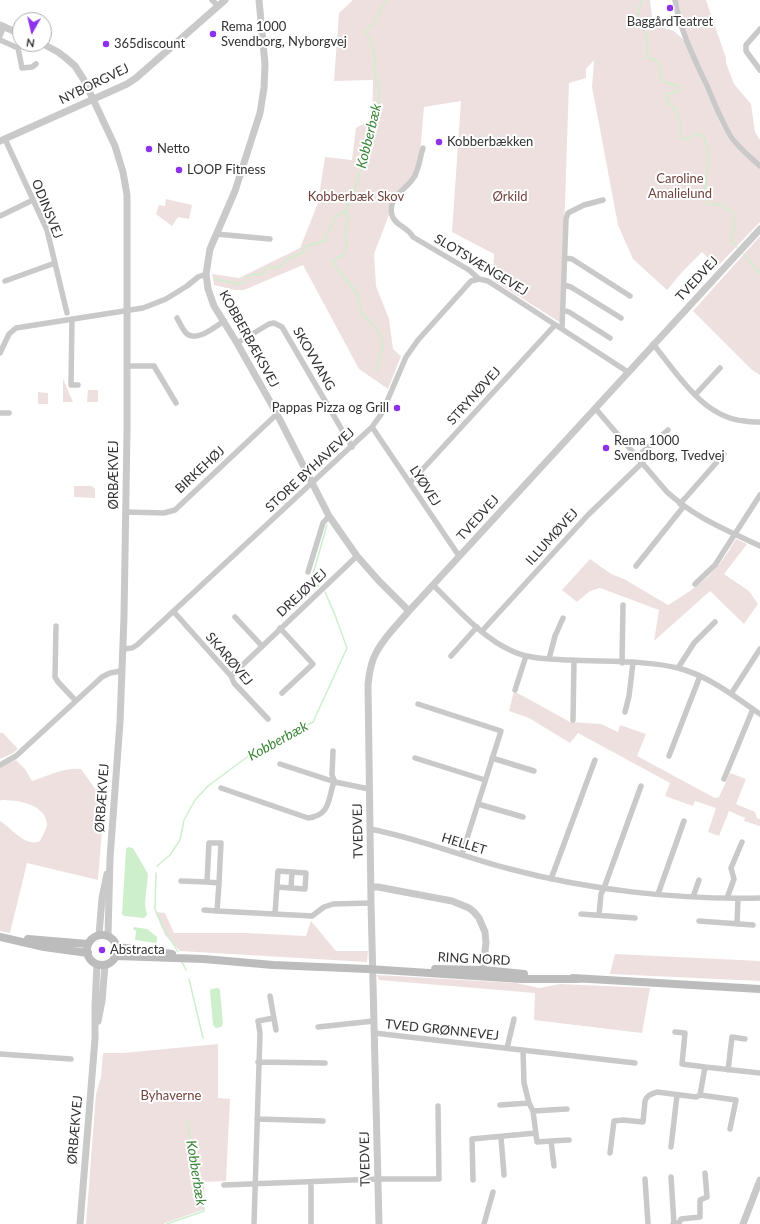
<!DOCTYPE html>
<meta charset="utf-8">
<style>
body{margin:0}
#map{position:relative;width:760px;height:1224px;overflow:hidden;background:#fff;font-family:Lato,sans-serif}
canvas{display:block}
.north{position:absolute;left:12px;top:12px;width:40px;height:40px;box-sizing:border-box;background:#fff;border:1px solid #adadad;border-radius:50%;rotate:188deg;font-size:11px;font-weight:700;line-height:16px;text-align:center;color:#323232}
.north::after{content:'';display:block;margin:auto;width:14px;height:18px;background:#8d31ec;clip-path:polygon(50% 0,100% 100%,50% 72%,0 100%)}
</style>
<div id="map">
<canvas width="760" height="1224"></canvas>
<div class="north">N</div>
</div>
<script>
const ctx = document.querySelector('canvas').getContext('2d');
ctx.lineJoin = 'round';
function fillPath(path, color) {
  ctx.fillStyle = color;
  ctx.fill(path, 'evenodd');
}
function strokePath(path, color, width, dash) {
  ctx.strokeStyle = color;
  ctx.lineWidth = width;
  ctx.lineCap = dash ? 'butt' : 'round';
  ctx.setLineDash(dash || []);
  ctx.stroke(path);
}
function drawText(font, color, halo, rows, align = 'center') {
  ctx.font = font + ' Lato,sans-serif';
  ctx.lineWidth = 4;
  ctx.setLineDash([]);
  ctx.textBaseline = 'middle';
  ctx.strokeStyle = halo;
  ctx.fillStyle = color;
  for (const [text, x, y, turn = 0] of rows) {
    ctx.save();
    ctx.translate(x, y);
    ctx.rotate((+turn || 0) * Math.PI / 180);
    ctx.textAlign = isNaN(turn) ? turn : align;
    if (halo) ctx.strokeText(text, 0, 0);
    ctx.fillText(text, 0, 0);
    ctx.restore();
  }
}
const green = new Path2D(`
 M 353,0 L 650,0 L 653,25 L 674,31 L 684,40 L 721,125 L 731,140 L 760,168 L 760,222 L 717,267 L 702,252 L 683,271 L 667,290 L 633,259 L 618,225 L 592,87 L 594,60 L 586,69 L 586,78 L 569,83 L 561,323 L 493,280 L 494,254 L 452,232 L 461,101 L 424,107 L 418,177 L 395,199 L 374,254 L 376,286 L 389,319 L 393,349 L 401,356 L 388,389 L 359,369 L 303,265 L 244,290 L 235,290 L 214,285 L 212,274 L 239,278 L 300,248 L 318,203 L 325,157 L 352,160 L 356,128 L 372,119 L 373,80 L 334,81 L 339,13 Z
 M 677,0 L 706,0 L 726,58 L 726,63 L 734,84 L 751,104 L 755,132 L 760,140 L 760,164 L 741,146 L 725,122 L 687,38 L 680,13 Z
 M 166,199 L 192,205 L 189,219 L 178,217 L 172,226 L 156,214 L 159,205 L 165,206 Z
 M 760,236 L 760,375 L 752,370 L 693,311 Z
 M 63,379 L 73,402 L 63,402 Z
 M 88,390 L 98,390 L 98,402 L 87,402 Z
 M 38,392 L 48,393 L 48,404 L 38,404 Z
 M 74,486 L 92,486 L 95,489 L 95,498 L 74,497 Z
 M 736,539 L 747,544 L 724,574 L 749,591 L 758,604 L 744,624 L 710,591 L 654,641 L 659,610 L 600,588 L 590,591 L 577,602 L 562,590 L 590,559 L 611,574 L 624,579 L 668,605 C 700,586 718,571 736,539 Z
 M 514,691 L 570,722 L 601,724 L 618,732 L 620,725 L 646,734 L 637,756 L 715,798 L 719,797 L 730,773 L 746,779 L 736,804 L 755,812 L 757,818 L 760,819 L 760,826 L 744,821 L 745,818 L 729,811 L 719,836 L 708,832 L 716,808 L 695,801 L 693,806 L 665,796 L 670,783 L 578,733 L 570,743 L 529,718 L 509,711 Z
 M 0,733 L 3,733 L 18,749 L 13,753 L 0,759 Z
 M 16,760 L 25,769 L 32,781 C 47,776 65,767 81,769 L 101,797 L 104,805 L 98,880 L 27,863 L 10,933 L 0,931 L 0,821 C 10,827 19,839 30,842 C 33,843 37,842 40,841 C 42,836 47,829 47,824 C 45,803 16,800 1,800 L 0,801 L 0,766 Z
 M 155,912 L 165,913 L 174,933 L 247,933 L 306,936 L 311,921 L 336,951 L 368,951 L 367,962 L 180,951 L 165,935 Z
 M 615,954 L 760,961 L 760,981 L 610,974 Z
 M 377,975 L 516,983 L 539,988 L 560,984 L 650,988 L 642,1033 L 534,1020 L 535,993 L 379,980 Z
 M 218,1044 L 218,1098 L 230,1099 L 226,1181 L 204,1182 L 205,1209 L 163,1224 L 86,1224 L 96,1094 L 101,1077 L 103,1053 L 123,1053 Z`);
const water = new Path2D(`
 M 128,847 L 133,848 L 148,874 L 145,904 L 147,915 L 144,918 L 124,916 L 122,914 L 126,849 Z
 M 134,927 L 147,929 L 157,937 L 157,941 L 156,943 L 135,940 L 136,931 L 133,929 Z
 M 218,988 L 220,990 L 223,1024 L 221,1027 L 216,1028 L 213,1025 L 210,991 L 211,989 Z`);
const stream = new Path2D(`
 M 642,0 L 638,13 L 638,18 L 645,30 L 648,42 L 647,56 L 649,58 C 667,64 656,68 663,81 L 678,86 L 679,89 L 678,91 L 668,94 L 666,98 C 668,103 671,104 674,108 C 680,119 682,124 680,136 C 687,144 691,136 697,133 L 704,137 L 709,153 L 705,188 L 708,204 L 722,205 L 733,214 C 734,218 735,223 734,227 C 732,238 727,236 737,247
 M 345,211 L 352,199 L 379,107 L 379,86 L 374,71 L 375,58 L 372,44 L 367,34 L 368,28 L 373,25 L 385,2 L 388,0
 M 345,211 L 349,217 L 345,233 L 347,245 L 343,255 L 334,260 L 336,268 L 357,293 L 361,312 L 378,330 L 384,344 L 379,357 L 377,372
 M 744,254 L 760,274
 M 215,279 L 239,284 L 244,283 L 247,277 L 254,274 L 259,275 L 264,272 L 265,269 L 270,267 L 276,268 L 283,264 L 287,259 L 304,252 L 304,247 L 324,241 L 335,218 L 339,214 L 345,211
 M 319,586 L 316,584 L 313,574 L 327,525
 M 157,866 L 170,855 L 180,840 L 184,820 L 195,800 L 208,786 L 258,749 L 313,722 L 347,648 L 335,615 L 325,592
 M 156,873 L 155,909 L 163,926 L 178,952
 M 182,962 L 186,970
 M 189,979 L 203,1038
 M 167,1224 L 204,1211 L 187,1121`);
const minor = new Path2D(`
 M 212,0 L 218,6
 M 675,0 C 680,31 695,60 708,88 C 715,105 722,123 732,138 C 740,149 750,157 760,166
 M 760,29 L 746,45 L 746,51 L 760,70
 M 0,36 L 4,26
 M 0,40 L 18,48 L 22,68 L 32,67 L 36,64
 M 5,139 L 47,230 L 67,313
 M 423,148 C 420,157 419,169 414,177 C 407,190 387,196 392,215 C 395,226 407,226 413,237 L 469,270 L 479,279 L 488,281 L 628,372
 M 0,216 L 33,200
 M 216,234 L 270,239
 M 565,258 L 572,259 L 630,296
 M 5,281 L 55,263
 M 564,285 L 571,287 L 621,318
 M 563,310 L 569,312 L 610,338
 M 177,318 C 180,323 183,331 187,334 C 197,342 215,327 224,321
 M 72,319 L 71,385 L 78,385
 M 562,329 L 566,219 L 568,213 L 584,205 L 603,200
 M 237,343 L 269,324 L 274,323 L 282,327 L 352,447
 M 653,344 C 677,373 703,418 745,421 C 750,422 755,422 760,422
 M 0,353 L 9,334 L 16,328 L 143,308 L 166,299 L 187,286 L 198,277 L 206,274
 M 127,366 L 154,366 L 176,403
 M 695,395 L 720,368
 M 595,408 L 667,492 C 697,519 725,529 760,546
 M 0,413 L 9,413
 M 372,427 L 459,556
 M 638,456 L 668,430
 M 410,483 L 555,325
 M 680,504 L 724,454
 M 126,512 L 164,513 L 175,510 L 277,414
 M 636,566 L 684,506
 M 308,572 L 323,523 L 329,516
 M 695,584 L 715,565 L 760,495
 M 433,585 C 457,608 481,637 512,651 C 529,659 550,659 569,660 C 604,662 644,660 678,668 C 709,676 734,696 760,714
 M 174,612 L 231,676 L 234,683 L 268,719
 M 235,617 L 262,646
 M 56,626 L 55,677 L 58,682 L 76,701
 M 280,628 L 313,664 L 282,693
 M 482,631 L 588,515 L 643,462
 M 123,649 L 132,648 L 137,645 L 372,427 L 382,413 L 406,357 L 418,340 L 471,281 L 479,279
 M 451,656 L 477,627
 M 549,659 L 555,636 L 563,618
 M 622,663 L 623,605
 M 678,668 L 694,643 L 715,622
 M 231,676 L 357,556
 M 515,690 L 526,656
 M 731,694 L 760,649
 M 418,704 L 501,731 L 462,854
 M 625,712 L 629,696 L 633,663
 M 573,720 L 574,661
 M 669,756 L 700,676
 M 415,758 L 485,780
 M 492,758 L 534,771
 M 280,764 L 335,782 L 369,789
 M 0,765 L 16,756 L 102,677 L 110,673 L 121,671
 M 724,779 L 753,709
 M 221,788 L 308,818 C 329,815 328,802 333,785 L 335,782 L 332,775 L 333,751
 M 478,804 L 523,817
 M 370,829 C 418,838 463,857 510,869 C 589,890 678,900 760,898
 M 551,879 L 595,760
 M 181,881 L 207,882
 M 219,883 L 221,843 L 209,843 L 207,882 L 219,883 L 217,911 L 312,916 L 324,907 L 333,904 L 371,903
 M 291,888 L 292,872
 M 658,894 L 684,821
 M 693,897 L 699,880
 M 727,898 L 734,879 L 731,868 L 742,842
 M 204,910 L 217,911
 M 275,914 L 278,871 L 306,873 L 305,889 L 277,887
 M 581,914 L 635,918
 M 599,915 L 601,894 L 604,888 L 641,786
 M 699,921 L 753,925
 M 737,924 L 738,899
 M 270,996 L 276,1030
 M 318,1027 L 374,1021
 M 675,1032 L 685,1033 L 682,1064 L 705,1067 L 760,1073
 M 374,1033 L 635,1063
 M 507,1048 L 514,1019
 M 523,1050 L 524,1083 L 529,1103 L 533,1111 L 537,1142 L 551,1141 L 554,1166
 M 0,1054 L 71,1059
 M 258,1062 L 325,1063
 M 728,1070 L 732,1037 L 745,1039
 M 700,1095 L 736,1100 L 730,1129
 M 500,1105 L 529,1103
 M 533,1111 L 567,1109
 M 257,1119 L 323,1121
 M 501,1137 L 504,1175
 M 551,1141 L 569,1140
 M 671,1147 L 677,1095
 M 610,1153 L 614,1121 L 623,1120 L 643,1122 L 645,1101 C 647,1095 651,1094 657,1092 L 696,1097 L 700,1095 L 705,1067
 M 671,1177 L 674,1224
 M 645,1179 L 648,1224
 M 473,1180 L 472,1139 L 536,1133
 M 311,1182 L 311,1224
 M 224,1185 L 378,1179 L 439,1179 L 438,1106
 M 254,1224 L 260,1033 L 258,1021 L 274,1018
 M 484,1224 L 493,1192
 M 673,1224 L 679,1223 L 681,1219 L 700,1217 L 700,1200 L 707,1197 L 705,1173`);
const tertiary = new Path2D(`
 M 259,0 L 265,64 L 264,88 L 260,113 L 235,191 L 210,249 L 206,274 L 208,289 L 214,306 L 237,343 L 277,414 L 329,516 L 357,556 L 379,581 L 409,611
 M 0,25 L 20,34
 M 43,44 L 58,52 L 67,59 L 75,66 L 84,80 L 115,146 L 123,172 L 127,195 L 127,432 L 124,617 L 120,722 L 110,858 L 108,936
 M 0,141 L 127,84 L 136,78 L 225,0
 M 371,887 L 378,887 L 452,901 L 469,908 L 474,912 L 479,918 L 485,932 L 486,943 L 482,975
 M 99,935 L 102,898 L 107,874
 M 98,1021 L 102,1001 L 105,965
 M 80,1224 L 95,1039 L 95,1006 L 97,964
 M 379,1224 L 371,903 L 368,685 C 369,673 371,661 377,651 C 385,636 398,624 409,611 L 760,229
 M 743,1224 L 760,1180`);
const secondary = new Path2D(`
 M87 950a15 15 0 1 1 30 0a15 15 0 1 1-30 0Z
 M 0,937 L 44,947 L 88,953
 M 28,939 L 88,944
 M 117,947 L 172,954
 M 116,956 L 204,959 L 273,965 L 368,969 L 521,979 L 578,979
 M 435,969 L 483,970 L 524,974
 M 573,978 L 760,989`);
const markers = [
 [670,8,4,"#8d31ec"],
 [213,34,4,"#8d31ec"],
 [106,44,4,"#8d31ec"],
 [439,142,4,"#8d31ec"],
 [149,149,4,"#8d31ec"],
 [179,170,4,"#8d31ec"],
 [397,408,4,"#8d31ec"],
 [606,448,4,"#8d31ec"],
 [102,950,4,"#8d31ec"]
];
const poiNames = [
 ["BaggårdTeatret",670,22,"center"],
 ["Rema 1000",221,27],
 ["Svendborg, Nyborgvej",221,42],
 ["365discount",114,44],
 ["Kobberbækken",447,142],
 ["Netto",157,149],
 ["LOOP Fitness",187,170],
 ["Pappas Pizza og Grill",389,408,"right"],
 ["Rema 1000",614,441],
 ["Svendborg, Tvedvej",614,456],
 ["Abstracta",110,950]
];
const streetNames = [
 ["NYBORGVEJ",94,84,-26],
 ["ODINSVEJ",47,209,68],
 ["SLOTSVÆNGEVEJ",481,265,31],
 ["TVEDVEJ",697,279,-47],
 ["KOBBERBÆKSVEJ",249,339,61],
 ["SKOVVANG",314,359,60],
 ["STRYNØVEJ",474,396,-48],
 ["BIRKEHØJ",200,470,-43],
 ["STORE BYHAVEVEJ",310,470,-43],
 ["ØRBÆKVEJ",114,475,-90],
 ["LYØVEJ",425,486,57],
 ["TVEDVEJ",478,518,-48],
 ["ILLUMØVEJ",552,537,-48],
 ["DREJØVEJ",302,593,-43],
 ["SKARØVEJ",229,659,50],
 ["ØRBÆKVEJ",102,798,-86],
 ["TVEDVEJ",358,831,-91],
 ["HELLET",464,844,17],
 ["RING NORD",474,959,3],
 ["TVED GRØNNEVEJ",442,1030,6],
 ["ØRBÆKVEJ",75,1130,-85],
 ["TVEDVEJ",365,1159,-91]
];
const parkNames = [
 ["Caroline",680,179],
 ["Amalielund",680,194],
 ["Kobberbæk Skov",356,197],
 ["Ørkild",510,197],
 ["Byhaverne",171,1096]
];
const waterNames = [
 ["Kobberbæk",369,136,-76],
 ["Kobberbæk",278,741,-29],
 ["Kobberbæk",196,1173,81]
];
fillPath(green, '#efe0e0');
fillPath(water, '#ceefcc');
strokePath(stream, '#ceefcc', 1.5);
strokePath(minor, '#c9c9c9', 5.5);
strokePath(tertiary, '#c9c9c9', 7);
strokePath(secondary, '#bcbcbc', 8);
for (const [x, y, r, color] of markers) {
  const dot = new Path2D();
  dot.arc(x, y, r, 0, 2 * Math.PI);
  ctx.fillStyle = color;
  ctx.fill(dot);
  strokePath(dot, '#fff', 1.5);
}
drawText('13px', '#323232', '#fff', poiNames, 'left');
drawText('13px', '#323232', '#fff', streetNames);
drawText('13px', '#70423c', '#fff', parkNames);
drawText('italic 14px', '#388435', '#fff', waterNames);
</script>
